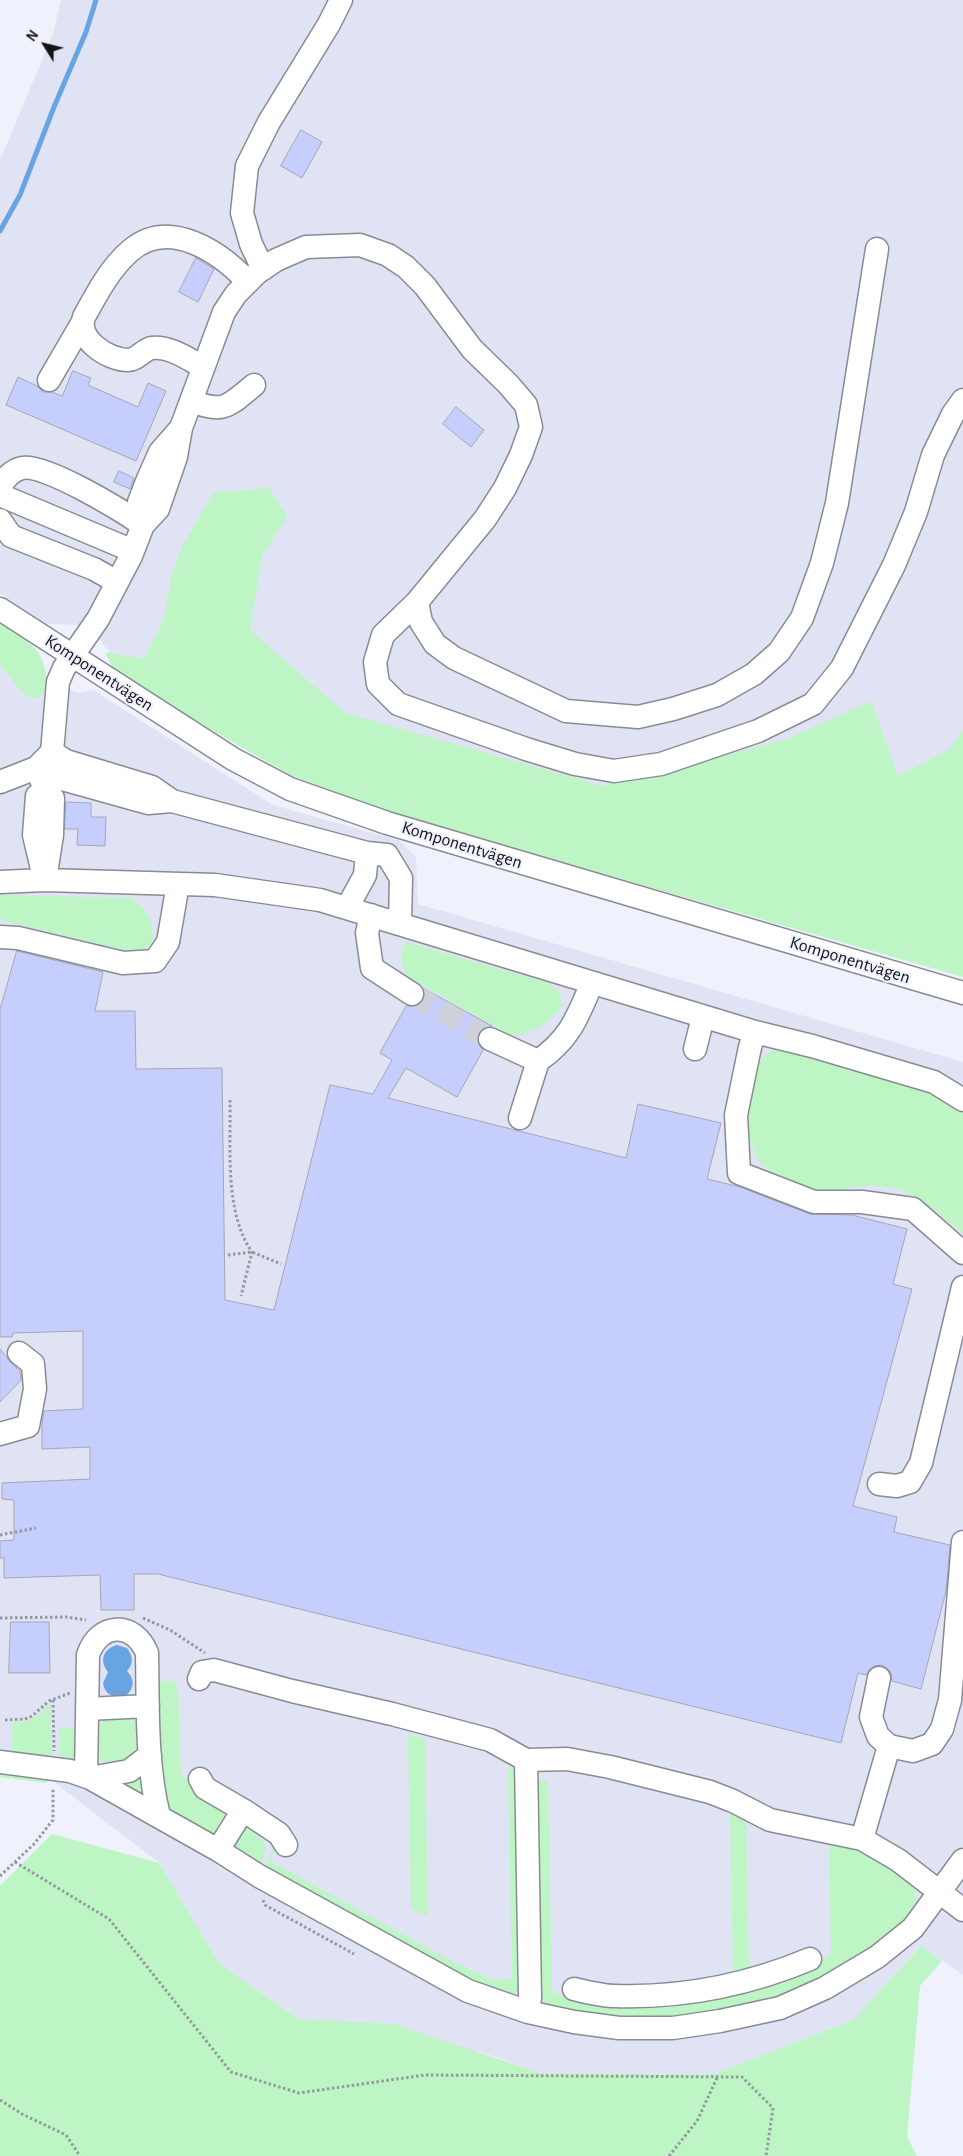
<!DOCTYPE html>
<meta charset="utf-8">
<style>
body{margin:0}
#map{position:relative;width:963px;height:2156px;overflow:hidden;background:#eff1fc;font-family:"Alegreya Sans",sans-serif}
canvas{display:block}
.north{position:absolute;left:20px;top:20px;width:50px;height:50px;-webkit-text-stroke:4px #eff1fc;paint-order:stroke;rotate:306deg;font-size:14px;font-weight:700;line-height:20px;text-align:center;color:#141518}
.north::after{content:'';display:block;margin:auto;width:18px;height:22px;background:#141518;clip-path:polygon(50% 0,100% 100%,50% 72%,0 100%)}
</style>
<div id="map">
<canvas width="963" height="2156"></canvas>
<div class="north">N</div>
</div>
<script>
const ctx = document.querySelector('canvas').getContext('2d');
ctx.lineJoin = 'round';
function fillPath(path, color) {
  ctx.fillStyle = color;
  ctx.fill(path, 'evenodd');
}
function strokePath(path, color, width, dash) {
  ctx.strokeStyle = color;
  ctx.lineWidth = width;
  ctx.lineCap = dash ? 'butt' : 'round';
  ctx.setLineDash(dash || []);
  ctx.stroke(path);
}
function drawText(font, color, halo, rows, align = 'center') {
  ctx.font = font + ' "Alegreya Sans",sans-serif';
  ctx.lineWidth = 4.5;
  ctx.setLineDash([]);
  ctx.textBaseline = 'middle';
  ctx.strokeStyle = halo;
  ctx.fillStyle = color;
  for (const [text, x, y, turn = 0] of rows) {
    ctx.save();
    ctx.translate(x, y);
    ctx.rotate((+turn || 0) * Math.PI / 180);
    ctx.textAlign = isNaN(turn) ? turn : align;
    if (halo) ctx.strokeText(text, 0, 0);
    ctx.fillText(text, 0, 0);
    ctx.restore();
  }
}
const built = new Path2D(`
 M 61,0 L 963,0 L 963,755 L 757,833 L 119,664 L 98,638 L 81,625 L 47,624 L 0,594 L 0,160 L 53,34 Z
 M 0,631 L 42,672 L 77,693 L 93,690 L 273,805 L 398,840 L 416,857 L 418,904 L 963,1062 L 963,1975 L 921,1946 L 853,2020 L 714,2074 L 540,2073 L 484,2053 L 345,2024 L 298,2019 L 219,1963 L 159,1863 L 49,1778 L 0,1771 Z`);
const green = new Path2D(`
 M 269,488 L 287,517 L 262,556 L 250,630 L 345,713 L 603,786 L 785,740 L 871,701 L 898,776 L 950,749 L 963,730 L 963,977 L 370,807 L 290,775 L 116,675 L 105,652 L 144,659 L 163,622 L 172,573 L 182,547 L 213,493 Z
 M 0,623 C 14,632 30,640 39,654 C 56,682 41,721 13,681 C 9,675 1,668 0,662 C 0,650 0,635 0,623 Z
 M 0,895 L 130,898 C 150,910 155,924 152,946 L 134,952 L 0,920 Z
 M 405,942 L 549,983 C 552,986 558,990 560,994 C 570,1012 534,1033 520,1035 C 516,1036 511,1034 508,1034 L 406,976 C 401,964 400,955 405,942 Z
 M 777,1049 L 932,1093 L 963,1111 L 963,1233 L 924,1202 L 899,1189 L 872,1185 L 848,1188 L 831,1194 L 807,1189 L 792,1179 L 775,1175 L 760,1163 L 751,1144 L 746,1128 L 745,1111 L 760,1061 L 768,1053 Z
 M 161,1681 L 175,1681 L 176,1688 L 178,1688 L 181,1777 L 192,1779 L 226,1812 L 228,1817 L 214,1836 L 182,1822 L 163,1804 L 156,1687 Z
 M 50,1704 L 52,1761 L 13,1754 L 11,1747 L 13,1722 C 32,1723 36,1716 50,1704 Z
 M 109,1716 L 132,1717 L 139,1723 L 142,1753 L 112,1765 C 91,1755 94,1746 97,1726 Z
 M 75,1727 L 78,1730 L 76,1758 L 72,1761 L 60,1761 L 59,1728 Z
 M 408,1734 L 425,1739 L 428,1917 L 411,1908 Z
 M 508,1767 L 519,1773 L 521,1988 L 513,1996 L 477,1985 L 264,1869 L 273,1849 L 275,1849 L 270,1861 L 455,1963 L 493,1980 L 512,1978 Z
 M 0,1771 L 49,1778 L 49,1781 L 45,1783 L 0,1777 Z
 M 145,1772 L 143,1799 L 119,1781 Z
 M 537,1780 L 548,1780 L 552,1992 L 569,1997 L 804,1970 L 831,1953 L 829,1840 C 858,1848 925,1870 916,1909 L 889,1937 L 819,1980 L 778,1998 L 687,2017 L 610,2019 L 546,2005 L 541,1995 Z
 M 730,1811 L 746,1817 L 749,1969 L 733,1972 Z
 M 246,1825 L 253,1825 C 253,1843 275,1834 260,1867 L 235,1850 L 233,1844 Z
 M 52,1834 L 159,1863 L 219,1963 L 298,2019 L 394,2024 L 540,2073 L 714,2074 L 853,2020 L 921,1946 L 942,1961 L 920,1986 L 907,2137 L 917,2156 L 0,2156 L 0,1886 Z`);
const water = new Path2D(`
 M 117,1645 L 127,1648 C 133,1656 134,1664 127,1671 C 136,1680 134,1690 124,1697 C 112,1697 105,1695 103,1683 L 108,1672 C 99,1661 103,1649 117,1645 Z`);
const stream = new Path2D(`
 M 0,231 L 20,195 L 54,107 L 86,32 L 96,0`);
const building = new Path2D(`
 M 301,130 L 322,142 L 302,178 L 281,166 Z
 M 196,258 L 214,269 L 198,302 L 179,292 Z
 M 73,371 L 91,378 L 88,385 L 138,407 L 148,383 L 166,391 L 136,461 L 6,405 L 18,377 L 37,386 L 43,392 L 52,392 L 62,396 Z
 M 456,407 L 484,430 L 471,447 L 443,424 Z
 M 119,471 L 134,478 L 130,489 L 114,482 Z
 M 66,802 L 91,803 L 91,817 L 106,817 L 105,846 L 77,845 L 78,829 L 65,829 Z
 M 17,951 L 103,972 L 95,1011 L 135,1011 L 136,1069 L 222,1068 L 225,1300 L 274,1310 L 330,1085 L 373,1094 L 392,1060 L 380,1053 L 406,1006 L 417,1006 L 423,1002 L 425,995 L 423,988 L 492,1026 L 483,1028 L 478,1033 L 477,1041 L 483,1050 L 457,1097 L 406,1068 L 388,1098 L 626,1158 L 638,1104 L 721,1123 L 707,1179 L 740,1187 L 810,1214 L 852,1215 L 907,1229 L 893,1284 L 912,1289 L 853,1506 L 897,1517 L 894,1532 L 950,1545 L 946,1591 L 921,1689 L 892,1681 L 891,1673 L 888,1669 L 882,1665 L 874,1666 L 869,1670 L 866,1675 L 858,1673 L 841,1743 L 158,1574 L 134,1574 L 134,1610 L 101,1610 L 100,1575 L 4,1578 L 4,1558 L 0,1558 L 0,1541 L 14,1540 L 14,1500 L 2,1499 L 2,1483 L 90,1479 L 90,1447 L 42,1449 L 42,1425 L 44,1411 L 83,1409 L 83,1331 L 13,1333 L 12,1337 L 0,1337 L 0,1010 Z
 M 0,1349 L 11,1363 L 20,1371 L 21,1380 L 0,1402 Z
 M 11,1622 L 49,1622 L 50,1673 L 9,1673 Z`);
const minorTunnel = new Path2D(`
 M 412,994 L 490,1039`);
const path = new Path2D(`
 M 230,1100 C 231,1147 224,1212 252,1252 L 241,1296
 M 228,1255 L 252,1252 L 281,1264
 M 0,1535 L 36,1528
 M 0,1618 L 66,1617 L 86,1620
 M 143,1618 L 170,1630 L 205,1653
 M 53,1700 L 54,1751
 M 5,1720 L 25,1719 L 32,1716 L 49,1701 L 70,1693
 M 15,1862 L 109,1919 L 231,2072 L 299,2093 L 425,2075 L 742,2077 L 773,2108 L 766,2156
 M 0,1876 L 34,1844 L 53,1820 L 53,1788
 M 263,1900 L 265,1905 L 354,1954
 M 0,2100 L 22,2114 L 66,2135 L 80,2156
 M 669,2156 L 697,2121 L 717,2078`);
const minor = new Path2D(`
 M 263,269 L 251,244 L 242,213 L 247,166 L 269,122 L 329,24 L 341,0
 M 203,367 C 188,359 170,346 152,348 C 144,349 137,360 128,360 C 108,360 76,339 84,317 C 96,295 110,268 130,251 C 169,217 220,252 248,282
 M 49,380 L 81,325
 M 191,401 C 225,414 228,406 254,385
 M 0,488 C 4,479 12,470 22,468 C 45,463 122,511 143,525
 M 0,495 L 133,551
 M 0,520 L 11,536 L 94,569 L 117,582
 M 143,525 L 139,502 L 148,479 L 160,452 L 181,428
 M 417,602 L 421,622 L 435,644 L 454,658 L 566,711 L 638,717 L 673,709 L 717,695 L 754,674 L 779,652 L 802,618 L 822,563 L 837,503 L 877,249
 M 0,609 L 233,759 L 290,789 L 387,823 L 963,993
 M 52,752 L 66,761 L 152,787 L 172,801 L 367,853 L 387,855 L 401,878 L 400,923
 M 36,768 L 62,779 L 148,803 L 172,801
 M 36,768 L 45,789 L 53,798 L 52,835 L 45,880
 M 0,782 L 36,768 L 52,752 L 58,682 L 64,668 L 98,619 L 131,556 L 143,525 L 158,509 L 176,457 L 181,428 L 224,312 L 236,294 L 258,272 L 276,260 L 306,247 L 360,245 L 388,255 L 406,267 L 425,286 L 472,349 L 508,384 L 526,405 L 531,427 L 521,455 L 505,488 L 485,519 L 417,602 L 383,635 L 375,662 L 378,684 L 398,704 L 526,749 L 575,764 L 614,771 L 661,764 L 758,731 L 813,704 L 842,668 L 894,565 L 916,512 L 933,455 L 953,414 L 963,400
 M 42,869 L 34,835 L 37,796 L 45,789
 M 0,882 L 45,880 L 215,885 L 320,900 L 755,1032 L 812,1046 L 934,1082 L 963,1100
 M 347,908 L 365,875 L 367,853
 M 371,915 L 367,933 L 372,968 L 412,994
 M 0,937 L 18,938 L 123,963 L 155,961 L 168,942 L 178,884
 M 755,1032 L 750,1047 L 736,1115 L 739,1173 L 814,1202 L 862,1202 L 913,1209 L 963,1253
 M 490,1039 L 538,1061 C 570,1039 577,1018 592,983
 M 695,1049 L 703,1017
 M 520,1118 L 538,1061
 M 0,1434 L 28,1426 L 35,1389 L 33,1364 L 19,1353
 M 879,1484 L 897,1486 L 910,1482 L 921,1463 L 963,1287
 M 879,1678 L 871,1717 L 878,1736 L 889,1746 L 913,1751 L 932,1744 L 942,1729 L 950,1700 L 963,1542
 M 199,1679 L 202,1672 L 214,1670 L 292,1691 L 392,1714 L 490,1740 L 526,1760 L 530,1998 L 528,2012
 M 87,1709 L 148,1706
 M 526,1760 L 567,1759 L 610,1767 L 710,1792 L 733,1801 L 770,1820 L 862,1839 L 898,1860 L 963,1910
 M 0,1762 L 70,1771 L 90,1778 L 218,1850 L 259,1876 L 468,1991 L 528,2012 L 574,2022 L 619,2028 L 673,2028 L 720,2021 L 780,2008 L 825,1988 L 877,1957 L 913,1928 L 963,1860
 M 86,1776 L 88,1655 C 99,1622 134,1621 147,1653 C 148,1707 146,1764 159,1816
 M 90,1778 L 129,1771 L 150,1755
 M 200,1779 L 205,1788 L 243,1810 L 218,1850
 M 243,1810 L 279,1834 L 286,1845
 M 862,1839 L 889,1746
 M 574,1989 C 587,1992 602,1996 615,1996 C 683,1998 748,1985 810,1959`);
const streetNames = [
 ["Komponentvägen",99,673,33],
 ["Komponentvägen",462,845,17],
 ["Komponentvägen",850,960,17]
];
fillPath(built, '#e0e3f4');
fillPath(green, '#bdf5c4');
fillPath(water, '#68a4e2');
strokePath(stream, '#68a4e2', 5);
fillPath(building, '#c6cefe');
strokePath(building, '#a5a7b1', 1);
strokePath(minorTunnel, '#ced0da', 22, [22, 11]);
strokePath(minor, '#898b94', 25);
strokePath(path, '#96989f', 3, [2.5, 2.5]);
strokePath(minor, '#fff', 22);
drawText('18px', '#141518', '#eff1fc', streetNames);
</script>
